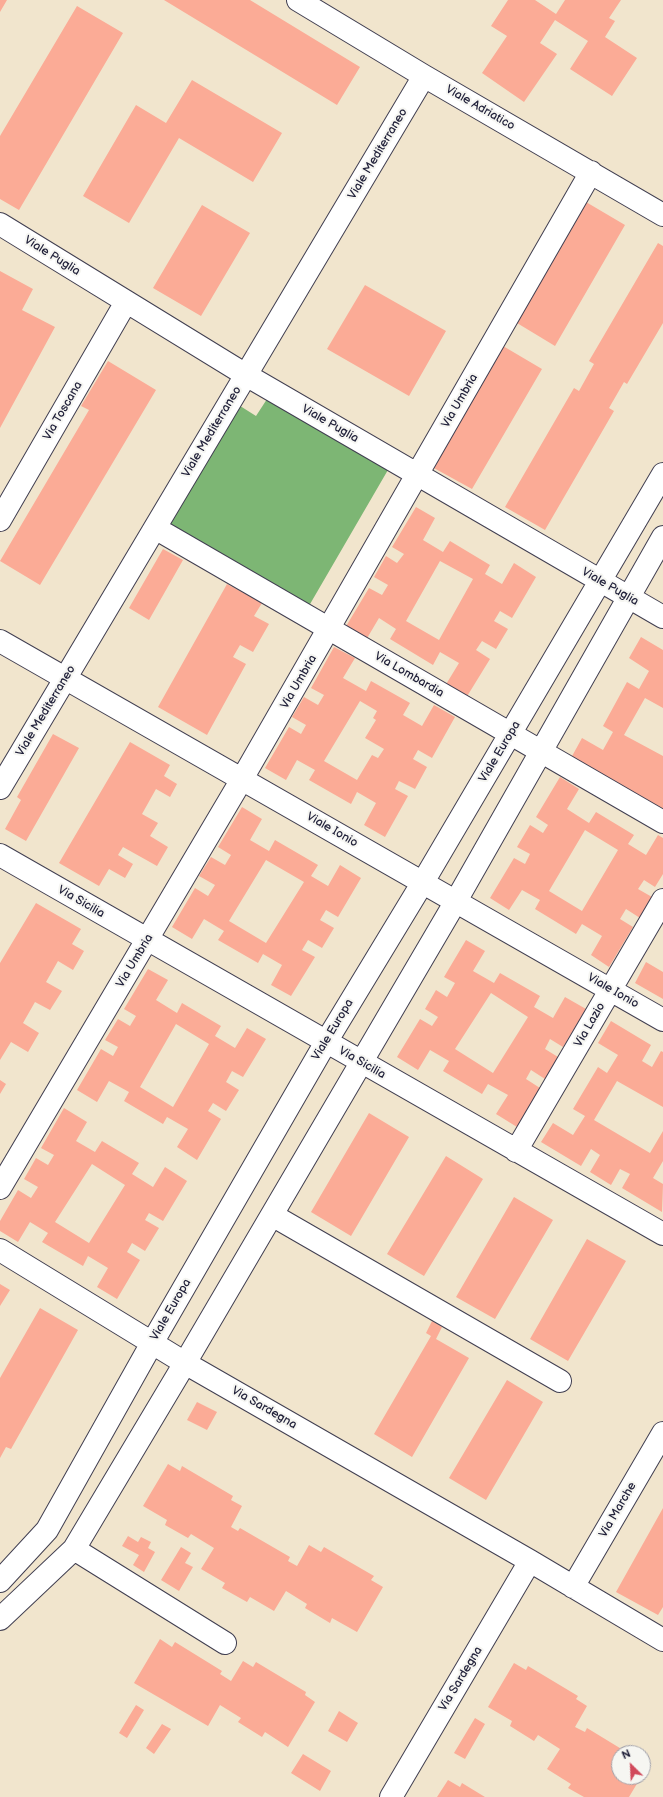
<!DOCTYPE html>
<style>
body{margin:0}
#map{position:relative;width:663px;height:1797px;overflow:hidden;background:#f1e5cd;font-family:"Balsamiq Sans",sans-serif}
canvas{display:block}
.north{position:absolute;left:611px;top:1745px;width:40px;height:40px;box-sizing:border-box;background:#f6f6f2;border:1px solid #a1a1a9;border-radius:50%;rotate:336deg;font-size:11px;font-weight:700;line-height:16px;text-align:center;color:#22223b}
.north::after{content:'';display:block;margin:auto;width:14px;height:18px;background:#d1495b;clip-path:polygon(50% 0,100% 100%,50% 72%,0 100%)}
</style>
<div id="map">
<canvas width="663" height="1797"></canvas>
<div class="north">N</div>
</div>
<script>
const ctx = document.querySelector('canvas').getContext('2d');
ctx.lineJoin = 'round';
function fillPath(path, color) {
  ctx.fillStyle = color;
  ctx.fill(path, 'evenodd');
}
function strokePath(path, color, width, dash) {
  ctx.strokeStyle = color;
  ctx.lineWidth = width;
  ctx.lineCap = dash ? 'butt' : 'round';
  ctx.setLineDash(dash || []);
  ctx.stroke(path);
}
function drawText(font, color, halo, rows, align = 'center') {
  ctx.font = font + ' "Balsamiq Sans",sans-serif';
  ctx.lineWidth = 4;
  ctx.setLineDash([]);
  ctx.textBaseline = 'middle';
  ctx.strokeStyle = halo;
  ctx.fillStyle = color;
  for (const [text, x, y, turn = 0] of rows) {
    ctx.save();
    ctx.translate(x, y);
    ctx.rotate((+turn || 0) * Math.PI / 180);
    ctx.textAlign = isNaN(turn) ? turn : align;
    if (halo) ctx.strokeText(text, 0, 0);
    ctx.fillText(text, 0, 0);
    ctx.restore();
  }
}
const forest = new Path2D(`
 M 269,396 L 392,463 L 306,611 L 161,526 L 237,404 L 256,416 Z`);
const building = new Path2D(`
 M 0,0 L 7,0 L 0,12 Z
 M 164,0 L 250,0 L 360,67 L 337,105 Z
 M 508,0 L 535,0 L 556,14 L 565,0 L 621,0 L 609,18 L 615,21 L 605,37 L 637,58 L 612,96 L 570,69 L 588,41 L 555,20 L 540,43 L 557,54 L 524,102 L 482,73 L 507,36 L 491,26 Z
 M 77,6 L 123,33 L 19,210 L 0,199 L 0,136 Z
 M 192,80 L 282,133 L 253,182 L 179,138 L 129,223 L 83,196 L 136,105 L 166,123 Z
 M 586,202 L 625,225 L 555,346 L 517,323 Z
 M 202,205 L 250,233 L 201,316 L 153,288 Z
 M 658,243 L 663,246 L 663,323 L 627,384 L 624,382 L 609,408 L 614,411 L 545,530 L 505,507 L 574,388 L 579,391 L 594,364 L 589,361 Z
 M 0,271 L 33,289 L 22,310 L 55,327 L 0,428 Z
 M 365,285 L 446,331 L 409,396 L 327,349 Z
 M 503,346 L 542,369 L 472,489 L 432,467 Z
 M 108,361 L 156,390 L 40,585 L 0,561 L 89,410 L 81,406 Z
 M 416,507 L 435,518 L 423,540 L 443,552 L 450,541 L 490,565 L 485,574 L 502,584 L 514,563 L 536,577 L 512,618 L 500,611 L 494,621 L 508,629 L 496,649 L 482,641 L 476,650 L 490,659 L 466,698 L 445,686 L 459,663 L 440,652 L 433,665 L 390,639 L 396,629 L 379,618 L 366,640 L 345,628 L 369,588 L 382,595 L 388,585 L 374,577 L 386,556 L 397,563 L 404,554 L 392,547 ZM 440,561 L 473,579 L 439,640 L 406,621 Z
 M 163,549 L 183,560 L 149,620 L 129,608 Z
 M 227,584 L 262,603 L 254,616 L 269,624 L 253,652 L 240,645 L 233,657 L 246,664 L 207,735 L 158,707 Z
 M 641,637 L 663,650 L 663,708 L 645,698 L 624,735 L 663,756 L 663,811 L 571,758 L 582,738 L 603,750 L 613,732 L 603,726 L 627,682 L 639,689 L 649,671 L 629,658 Z
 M 334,647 L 355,658 L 343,678 L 366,691 L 371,681 L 410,703 L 403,715 L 422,726 L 434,705 L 455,717 L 432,758 L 418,750 L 413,759 L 427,767 L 415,789 L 399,781 L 395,789 L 408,796 L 385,837 L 364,825 L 376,803 L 357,792 L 351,804 L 309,780 L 315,770 L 297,760 L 286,780 L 265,768 L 289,727 L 301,734 L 306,725 L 292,717 L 304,697 L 318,705 L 324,695 L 311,688 ZM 360,701 L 377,711 L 373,718 L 376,720 L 365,738 L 384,749 L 378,758 L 372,755 L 357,780 L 324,761 Z
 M 53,734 L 79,748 L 26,841 L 5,829 L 21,800 L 17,797 Z
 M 130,742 L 170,765 L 164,776 L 177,784 L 170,797 L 156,789 L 142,814 L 158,823 L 150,836 L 168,847 L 157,866 L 123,847 L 118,855 L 133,864 L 125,878 L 109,869 L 99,886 L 59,863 Z
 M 560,777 L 579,789 L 567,809 L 589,823 L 596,812 L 634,835 L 628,844 L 646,855 L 658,835 L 663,838 L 663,874 L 655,887 L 644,880 L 638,889 L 652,897 L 640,918 L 626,909 L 620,919 L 633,927 L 609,967 L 591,955 L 602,936 L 582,924 L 576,934 L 535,909 L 540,900 L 522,890 L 509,910 L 490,898 L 514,858 L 525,864 L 530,854 L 517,847 L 530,825 L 543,833 L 548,825 L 536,817 ZM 585,830 L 618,850 L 582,911 L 549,891 Z
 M 242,807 L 262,819 L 250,840 L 269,851 L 275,840 L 318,865 L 311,876 L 328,886 L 340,865 L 361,878 L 338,917 L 326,910 L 320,920 L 334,928 L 322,948 L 308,940 L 302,950 L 315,957 L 291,996 L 271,985 L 282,965 L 263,954 L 258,963 L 218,940 L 224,931 L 204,919 L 192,939 L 172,927 L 195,888 L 208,896 L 215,885 L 199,876 L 211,857 L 225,865 L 231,855 L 218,847 ZM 266,860 L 304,882 L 266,943 L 229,921 Z
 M 36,903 L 81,929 L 72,944 L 84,951 L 73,970 L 58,961 L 46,982 L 62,991 L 50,1010 L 35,1002 L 23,1023 L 39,1033 L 28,1052 L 11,1042 L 0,1060 L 0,963 Z
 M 466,940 L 485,951 L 473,971 L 494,983 L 500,973 L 540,996 L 534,1007 L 553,1018 L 565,997 L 586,1009 L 563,1047 L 550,1039 L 545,1049 L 558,1057 L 545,1079 L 531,1070 L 526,1079 L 540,1088 L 517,1127 L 496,1114 L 508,1095 L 488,1084 L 482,1094 L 443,1071 L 449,1061 L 430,1050 L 418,1070 L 397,1057 L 420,1019 L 432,1026 L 438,1017 L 425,1009 L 436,990 L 447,997 L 455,983 L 444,977 ZM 491,993 L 528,1017 L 493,1073 L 455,1049 Z
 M 646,962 L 663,972 L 663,999 L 635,983 Z
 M 148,969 L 168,980 L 156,1000 L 177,1013 L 182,1003 L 221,1026 L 215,1036 L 235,1048 L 247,1028 L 266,1039 L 243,1077 L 232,1071 L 226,1082 L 239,1090 L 226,1111 L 213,1103 L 208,1111 L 221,1119 L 197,1160 L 177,1147 L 188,1129 L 167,1117 L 163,1124 L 124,1101 L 129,1092 L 109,1081 L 97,1102 L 77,1090 L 101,1049 L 113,1056 L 118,1047 L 105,1040 L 118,1019 L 130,1026 L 136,1016 L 124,1009 ZM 176,1024 L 209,1044 L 173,1107 L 140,1087 Z
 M 611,1021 L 651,1045 L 642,1061 L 652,1067 L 661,1051 L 663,1052 L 663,1107 L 617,1081 L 594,1120 L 650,1153 L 663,1131 L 663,1161 L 653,1178 L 663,1184 L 662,1212 L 622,1188 L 630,1174 L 620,1169 L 611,1185 L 590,1172 L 600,1155 L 591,1149 L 581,1166 L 541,1142 L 553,1123 L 573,1135 L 585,1116 L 573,1109 L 598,1067 L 607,1073 L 618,1055 L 598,1043 Z
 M 0,1080 L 6,1084 L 0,1094 Z
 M 64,1108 L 87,1122 L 76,1141 L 95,1152 L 102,1141 L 139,1163 L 132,1174 L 153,1187 L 165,1167 L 187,1181 L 163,1221 L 149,1213 L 145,1220 L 159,1228 L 145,1251 L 132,1243 L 127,1252 L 140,1260 L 117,1299 L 97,1287 L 108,1268 L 88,1256 L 83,1266 L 42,1242 L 48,1233 L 30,1222 L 18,1242 L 0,1231 L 0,1221 L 18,1190 L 31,1198 L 38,1187 L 24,1179 L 36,1158 L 48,1165 L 54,1155 L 41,1148 ZM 92,1164 L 125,1185 L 89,1243 L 55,1222 Z
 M 369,1113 L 409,1137 L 351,1236 L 311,1212 Z
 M 446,1156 L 483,1179 L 424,1276 L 387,1254 Z
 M 514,1197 L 553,1220 L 495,1319 L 456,1297 Z
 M 587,1239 L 626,1261 L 568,1361 L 530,1339 Z
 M 0,1284 L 10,1290 L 0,1306 Z
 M 40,1308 L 78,1330 L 11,1449 L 6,1447 L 0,1458 L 0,1378 Z
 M 432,1321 L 442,1327 L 436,1339 L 469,1358 L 412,1457 L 374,1434 L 431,1336 L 426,1333 Z
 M 507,1380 L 543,1402 L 486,1500 L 449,1478 Z
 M 197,1402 L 217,1412 L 207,1430 L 187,1420 Z
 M 168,1464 L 180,1471 L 182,1466 L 233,1496 L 231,1500 L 242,1506 L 231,1527 L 238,1531 L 240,1528 L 290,1557 L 288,1561 L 297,1566 L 309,1545 L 321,1552 L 324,1547 L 374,1576 L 371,1580 L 383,1587 L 357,1632 L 332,1618 L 330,1623 L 305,1608 L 307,1604 L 286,1591 L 274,1611 L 250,1597 L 247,1602 L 222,1588 L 225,1583 L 201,1569 L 214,1548 L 191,1534 L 188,1538 L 165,1525 L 167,1520 L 143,1506 Z
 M 663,1508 L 663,1607 L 658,1615 L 616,1592 Z
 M 128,1536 L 138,1542 L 141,1537 L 151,1542 L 148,1548 L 155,1552 L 144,1572 L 133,1565 L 139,1555 L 122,1546 Z
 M 181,1547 L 191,1553 L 185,1563 L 193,1567 L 179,1591 L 161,1580 Z
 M 160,1639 L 172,1647 L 175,1642 L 222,1671 L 220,1674 L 231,1681 L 243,1661 L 253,1667 L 256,1662 L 306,1692 L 305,1695 L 315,1702 L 288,1747 L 265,1732 L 262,1737 L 238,1722 L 241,1718 L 220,1705 L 208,1726 L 134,1683 Z
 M 514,1663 L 526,1670 L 528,1666 L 578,1696 L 576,1699 L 587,1706 L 575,1727 L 585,1732 L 587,1728 L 628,1753 L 619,1753 L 619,1777 L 641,1777 L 629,1797 L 584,1797 L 568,1788 L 571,1784 L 547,1769 L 560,1749 L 538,1735 L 534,1741 L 510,1726 L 512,1721 L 488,1707 Z
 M 136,1705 L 144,1710 L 127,1738 L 119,1733 Z
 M 339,1711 L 358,1723 L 347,1742 L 328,1731 Z
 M 475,1718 L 485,1724 L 465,1759 L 454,1753 Z
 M 162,1724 L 171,1729 L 154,1754 L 146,1748 Z
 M 303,1754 L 331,1771 L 320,1791 L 291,1773 Z
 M 448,1780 L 460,1787 L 462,1783 L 485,1797 L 437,1797 Z`);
const minor = new Path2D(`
 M 298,0 L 424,76 L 663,215
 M 0,224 L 246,375 L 663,617
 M 0,520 L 126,302
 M 155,528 L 663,822
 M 0,641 L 663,1020
 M 0,788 L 424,76
 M 0,855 L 663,1234
 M 516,1151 L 663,900
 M 0,1188 L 242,779 L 591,172
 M 272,1215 L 560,1381
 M 0,1250 L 185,1363 L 530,1561 L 663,1640
 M 74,1549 L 225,1643
 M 0,1581 L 47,1530 L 152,1343 L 326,1042 L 423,882 L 663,474
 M 573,1587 L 663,1433
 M 0,1619 L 74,1549 L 185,1363 L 456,901 L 663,537
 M 391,1797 L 530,1561`);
const streetNames = [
 ["Viale Adriatico",480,108,30],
 ["Viale Mediterraneo",378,154,-59],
 ["Viale Puglia",52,256,32],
 ["Via Umbria",460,401,-60],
 ["Via Toscana",63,411,-60],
 ["Viale Puglia",330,424,30],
 ["Viale Mediterraneo",212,432,-59],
 ["Viale Puglia",610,587,30],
 ["Via Lombardia",409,675,30],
 ["Via Umbria",299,682,-60],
 ["Viale Mediterraneo",46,711,-59],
 ["Viale Europa",500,752,-59],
 ["Viale Ionio",332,830,30],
 ["Via Sicilia",81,902,30],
 ["Via Umbria",135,961,-59],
 ["Viale Ionio",613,991,30],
 ["Via Lazio",590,1025,-60],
 ["Viale Europa",333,1030,-59],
 ["Via Sicilia",362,1063,30],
 ["Viale Europa",171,1310,-60],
 ["Via Sardegna",264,1408,30],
 ["Via Marche",618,1510,-60],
 ["Via Sardegna",461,1679,-59]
];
fillPath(forest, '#7db674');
fillPath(building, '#fbab96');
strokePath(minor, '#413f51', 24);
strokePath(minor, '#fff', 22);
drawText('12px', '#22223b', '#f6f6f2', streetNames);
</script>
